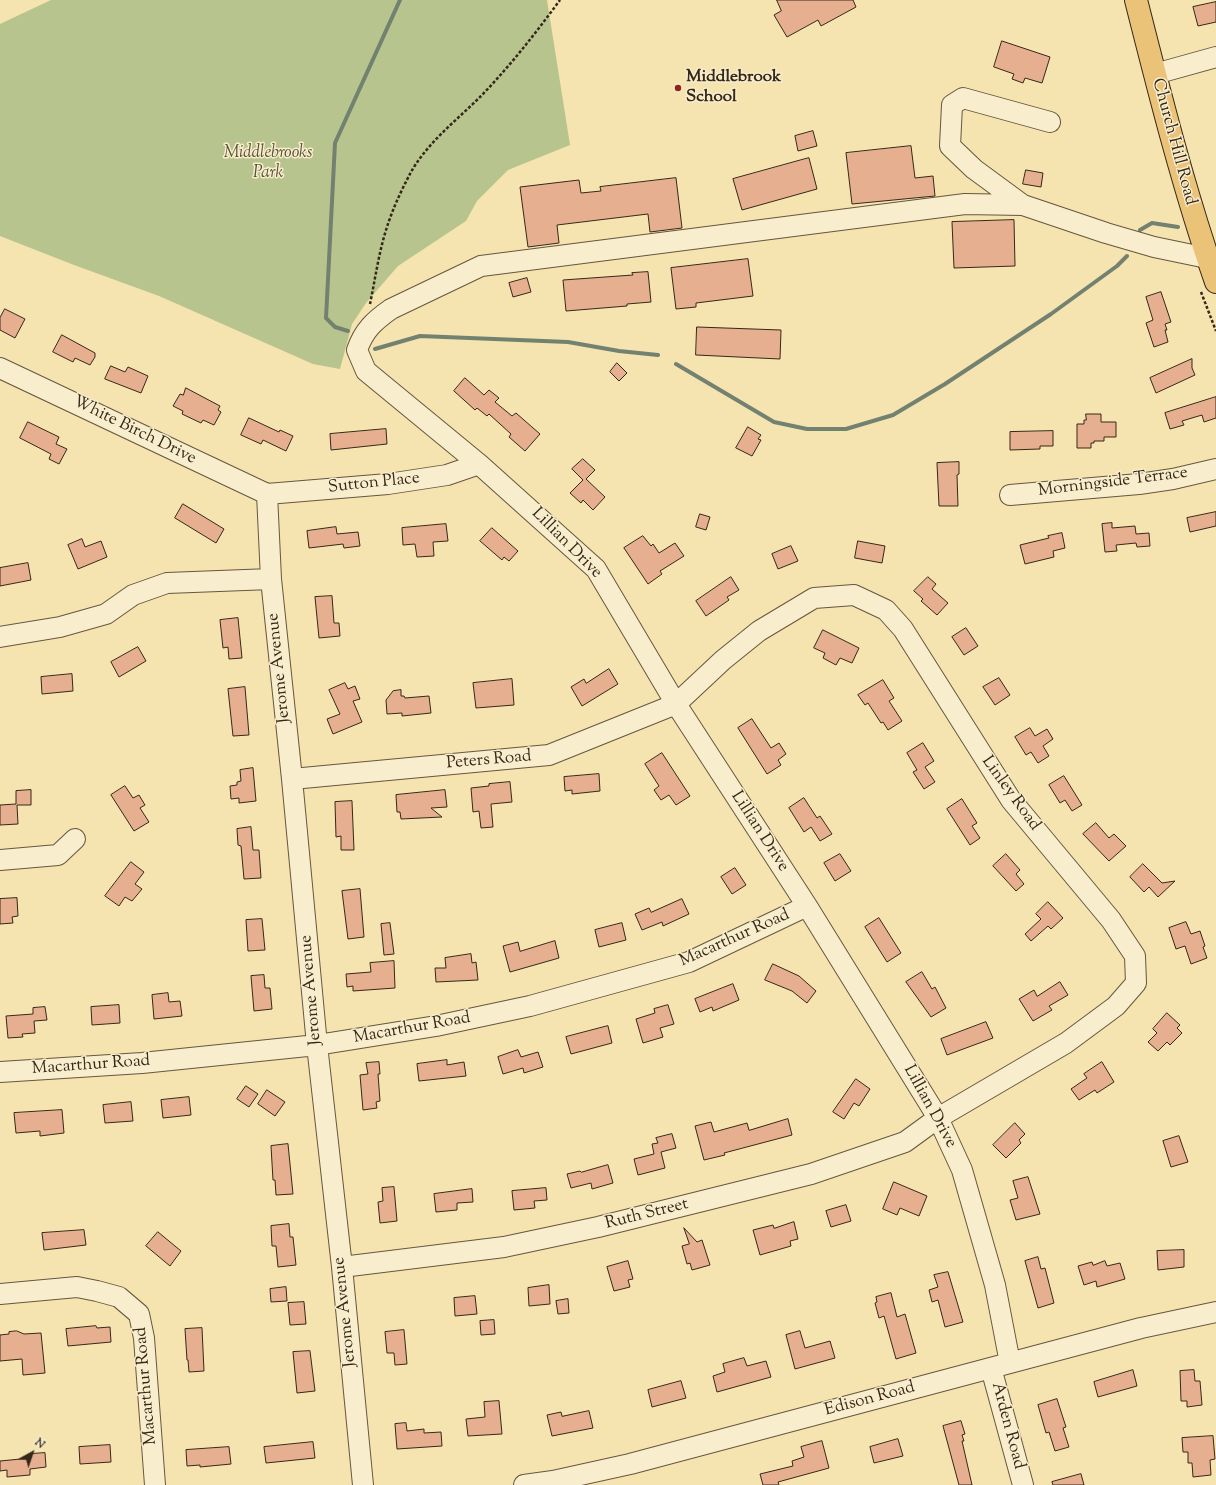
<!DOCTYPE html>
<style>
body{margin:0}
#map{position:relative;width:1216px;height:1485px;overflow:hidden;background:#f5e3b0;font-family:"Sorts Mill Goudy",serif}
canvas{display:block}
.north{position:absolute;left:12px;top:1433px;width:40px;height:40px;-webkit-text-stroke:3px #f8edcc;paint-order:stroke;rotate:40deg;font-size:11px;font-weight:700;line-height:16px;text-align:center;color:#362818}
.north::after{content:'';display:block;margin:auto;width:14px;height:18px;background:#362818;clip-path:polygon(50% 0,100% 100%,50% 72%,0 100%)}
</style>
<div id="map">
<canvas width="1216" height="1485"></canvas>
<div class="north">N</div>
</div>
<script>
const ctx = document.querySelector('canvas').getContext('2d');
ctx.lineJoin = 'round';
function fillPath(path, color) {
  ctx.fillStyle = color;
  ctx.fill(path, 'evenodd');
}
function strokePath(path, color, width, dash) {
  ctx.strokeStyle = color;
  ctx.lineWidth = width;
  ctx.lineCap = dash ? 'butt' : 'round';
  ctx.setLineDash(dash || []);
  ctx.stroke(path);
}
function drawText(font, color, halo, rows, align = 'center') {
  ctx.font = font + ' "Sorts Mill Goudy",serif';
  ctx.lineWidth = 3;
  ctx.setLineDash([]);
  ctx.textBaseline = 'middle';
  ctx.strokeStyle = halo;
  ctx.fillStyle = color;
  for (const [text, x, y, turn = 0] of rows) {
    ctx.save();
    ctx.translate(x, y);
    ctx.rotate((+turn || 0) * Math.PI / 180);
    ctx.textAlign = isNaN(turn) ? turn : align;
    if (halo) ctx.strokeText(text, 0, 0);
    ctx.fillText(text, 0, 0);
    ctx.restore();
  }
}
const green = new Path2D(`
 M 51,0 L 547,0 L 570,145 L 508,170 L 477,201 L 466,221 L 398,266 L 366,303 L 352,324 L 340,369 L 313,364 L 159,296 L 74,265 L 0,236 L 0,24 Z`);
const stream = new Path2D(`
 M 1140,230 L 1152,223 L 1178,227
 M 348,331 L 335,327 L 326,318 L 335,143 L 400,0
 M 375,349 L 420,336 L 568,342 L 619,351 L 658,355
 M 676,364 L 774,422 L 807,429 L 846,429 L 893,415 L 945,384 L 1051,314 L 1117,266 L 1127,256`);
const building = new Path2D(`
 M 777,0 L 853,0 L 856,7 L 821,26 L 818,20 L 787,37 L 774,15 L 781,11 Z
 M 1216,2 L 1216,22 L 1198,26 L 1193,7 Z
 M 1002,41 L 1050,57 L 1042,83 L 1025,78 L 1023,83 L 1012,79 L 1014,74 L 994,67 Z
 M 813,131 L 817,146 L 798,151 L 795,136 Z
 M 911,146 L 915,178 L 933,176 L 935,196 L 852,204 L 846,153 Z
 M 809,158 L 817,189 L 742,210 L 733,179 Z
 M 1026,170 L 1043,173 L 1041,187 L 1023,184 Z
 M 676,178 L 682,228 L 650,232 L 648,214 L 557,225 L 559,243 L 528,247 L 520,187 L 579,180 L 581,193 L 601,191 L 600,187 Z
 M 1014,220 L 1015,266 L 954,268 L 952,222 Z
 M 748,259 L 753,296 L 696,303 L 696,307 L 676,309 L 671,268 Z
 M 648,272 L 651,302 L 627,304 L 627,306 L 566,311 L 563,280 L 633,275 L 632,273 Z
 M 527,278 L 531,292 L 513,297 L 509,283 Z
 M 1161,292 L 1171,322 L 1165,324 L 1167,330 L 1165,330 L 1168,342 L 1154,347 L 1146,323 L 1153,320 L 1146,297 Z
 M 5,309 L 25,319 L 15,338 L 0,330 L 0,318 Z
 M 697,327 L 781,330 L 780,359 L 696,355 Z
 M 62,335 L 95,353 L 95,357 L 90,365 L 75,358 L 73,362 L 53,352 Z
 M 1192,359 L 1192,368 L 1195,375 L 1156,393 L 1150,378 Z
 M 617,363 L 627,373 L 619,381 L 610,372 Z
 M 111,366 L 125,372 L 128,367 L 148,376 L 141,393 L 105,379 Z
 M 465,378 L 484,395 L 489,390 L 499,398 L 495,402 L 512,416 L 516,413 L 540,434 L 525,451 L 509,437 L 511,434 L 489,414 L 487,416 L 477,408 L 475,410 L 454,391 Z
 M 186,388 L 220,406 L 218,410 L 221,412 L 214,425 L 203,420 L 201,423 L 182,414 L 183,411 L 173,406 L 180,394 L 183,395 Z
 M 1216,397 L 1216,418 L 1204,422 L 1202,415 L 1182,421 L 1184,425 L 1170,429 L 1165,413 Z
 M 1086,414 L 1101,414 L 1101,422 L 1116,422 L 1116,437 L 1104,437 L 1104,441 L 1094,441 L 1094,443 L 1091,443 L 1091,448 L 1077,448 L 1077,424 L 1084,424 L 1084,420 L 1086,420 Z
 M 249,418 L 279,432 L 280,430 L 293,436 L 286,451 L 263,440 L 261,444 L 241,435 Z
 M 28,422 L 59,437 L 56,444 L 67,449 L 59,464 L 49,459 L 51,454 L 20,438 Z
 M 748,427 L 761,435 L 758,439 L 761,440 L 752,456 L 736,448 Z
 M 386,429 L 387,444 L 331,450 L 330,434 Z
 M 1053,431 L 1053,446 L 1040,446 L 1040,449 L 1010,450 L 1010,432 Z
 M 583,459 L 595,470 L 586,479 L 605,497 L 593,510 L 583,500 L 581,503 L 570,493 L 583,480 L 572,469 Z
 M 959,462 L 959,474 L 957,475 L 958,506 L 939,506 L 937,463 Z
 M 183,504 L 224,529 L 216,543 L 175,518 Z
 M 1216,512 L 1216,526 L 1190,532 L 1187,518 Z
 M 700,514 L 710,517 L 706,530 L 696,527 Z
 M 1112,523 L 1112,528 L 1135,526 L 1136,534 L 1149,533 L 1150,546 L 1137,547 L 1136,543 L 1116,545 L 1117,551 L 1105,552 L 1102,524 Z
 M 446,524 L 448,541 L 433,542 L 434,556 L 417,557 L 415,544 L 403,545 L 402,528 Z
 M 336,527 L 337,534 L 358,532 L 360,546 L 344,548 L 343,544 L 309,548 L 307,531 Z
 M 492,528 L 518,551 L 509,561 L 504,557 L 502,560 L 480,541 Z
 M 1062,533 L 1065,548 L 1053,551 L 1054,557 L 1025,564 L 1020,545 L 1049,538 L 1048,536 Z
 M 643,536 L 651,546 L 653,544 L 659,553 L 675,543 L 684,556 L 660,571 L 662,574 L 648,584 L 624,548 Z
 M 82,539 L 85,547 L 101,541 L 107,557 L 78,569 L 68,545 Z
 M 858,541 L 885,546 L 882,563 L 855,558 Z
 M 791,546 L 798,561 L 778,569 L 772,554 Z
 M 28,563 L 31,580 L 0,586 L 0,568 Z
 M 731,577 L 739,590 L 727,597 L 729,600 L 706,616 L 696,601 Z
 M 928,577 L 936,584 L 932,589 L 948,603 L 937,615 L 921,601 L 923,599 L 914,591 Z
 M 332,596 L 334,623 L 339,623 L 340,636 L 319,638 L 315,597 Z
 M 238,618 L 242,658 L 229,659 L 228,647 L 223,648 L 220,620 Z
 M 966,628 L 978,646 L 964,655 L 952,637 Z
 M 823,630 L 859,648 L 852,663 L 840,658 L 836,665 L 823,658 L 825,653 L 814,648 Z
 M 138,647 L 146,661 L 119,677 L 111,662 Z
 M 609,669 L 618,684 L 582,706 L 571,687 L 584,679 L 586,683 Z
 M 72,674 L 73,691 L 42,694 L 41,677 Z
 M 999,678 L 1010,695 L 995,705 L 983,687 Z
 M 512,679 L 514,705 L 476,708 L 473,683 Z
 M 883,680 L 894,698 L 889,701 L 902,721 L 888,730 L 883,722 L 881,723 L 868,703 L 865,705 L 858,695 Z
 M 345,683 L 348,689 L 355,686 L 360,699 L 353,701 L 362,722 L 333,734 L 327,719 L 340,714 L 329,690 Z
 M 245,687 L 249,735 L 233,736 L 228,689 Z
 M 401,690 L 401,696 L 404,696 L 405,698 L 429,696 L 431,713 L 402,716 L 402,713 L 387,714 L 386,700 L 393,691 Z
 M 752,719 L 771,748 L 779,743 L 786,754 L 778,760 L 781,765 L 767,774 L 738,728 Z
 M 1030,728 L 1035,736 L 1047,729 L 1053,739 L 1043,746 L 1049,756 L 1038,763 L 1031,752 L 1026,755 L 1015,737 Z
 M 923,743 L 934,761 L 925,767 L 935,782 L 924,789 L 913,772 L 917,770 L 907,753 Z
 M 662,753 L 690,796 L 676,805 L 669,795 L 661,800 L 654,790 L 659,786 L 645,764 Z
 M 253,768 L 256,801 L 239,803 L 239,798 L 231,799 L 230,786 L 237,785 L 237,782 L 241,781 L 240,770 Z
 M 599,774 L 600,791 L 572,794 L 572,790 L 565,791 L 564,777 Z
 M 1064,776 L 1082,805 L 1072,811 L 1065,800 L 1060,803 L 1049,785 Z
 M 510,782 L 512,802 L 491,804 L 493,827 L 481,828 L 479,811 L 473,812 L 471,788 L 489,786 L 489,784 Z
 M 125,786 L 133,798 L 139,795 L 145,805 L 140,808 L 149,822 L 134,831 L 111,795 Z
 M 31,790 L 31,805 L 17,805 L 18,824 L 0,825 L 0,805 L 16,804 L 16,791 Z
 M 445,790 L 447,807 L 431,808 L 442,817 L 401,819 L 400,812 L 397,812 L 396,795 Z
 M 804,798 L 817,818 L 820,816 L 832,834 L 820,841 L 811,827 L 804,832 L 789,808 Z
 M 962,799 L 977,823 L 972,826 L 980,838 L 970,845 L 947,809 Z
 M 352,801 L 354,850 L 341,850 L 341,836 L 336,837 L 335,802 Z
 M 1096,823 L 1109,838 L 1114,834 L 1126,846 L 1109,861 L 1083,834 Z
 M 251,827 L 253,850 L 259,850 L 261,878 L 244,879 L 241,846 L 238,845 L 237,829 Z
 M 840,854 L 851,871 L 835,881 L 824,863 Z
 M 1006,854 L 1020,870 L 1016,874 L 1024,884 L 1016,891 L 993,866 Z
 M 131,862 L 144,872 L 135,884 L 142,889 L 132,901 L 125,897 L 119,906 L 105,896 Z
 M 1143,864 L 1162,883 L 1175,881 L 1158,897 L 1149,887 L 1144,892 L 1130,877 Z
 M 735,868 L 746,885 L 732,894 L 721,877 Z
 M 360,889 L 364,937 L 348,939 L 342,891 Z
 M 17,898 L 18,916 L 12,917 L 13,923 L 0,924 L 0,899 Z
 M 682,899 L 689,914 L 663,926 L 662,922 L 642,930 L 635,914 L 649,908 L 651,912 Z
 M 1048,902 L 1063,918 L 1051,929 L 1048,926 L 1031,941 L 1025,934 L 1041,919 L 1036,914 Z
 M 879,918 L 901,953 L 887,962 L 865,927 Z
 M 262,919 L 265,950 L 248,951 L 246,920 Z
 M 1186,922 L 1191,934 L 1200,931 L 1205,946 L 1203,947 L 1207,958 L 1191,964 L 1185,946 L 1176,949 L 1169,928 Z
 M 390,923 L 394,954 L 384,955 L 381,924 Z
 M 622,923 L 626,940 L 599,947 L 595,930 Z
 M 555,941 L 559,958 L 510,972 L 503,946 L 518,942 L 520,951 Z
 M 471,954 L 472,963 L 476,962 L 478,980 L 436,982 L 435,968 L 446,968 L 445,958 Z
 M 394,961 L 395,988 L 353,991 L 353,986 L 347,987 L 346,974 L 371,972 L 370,963 Z
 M 773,964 L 799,976 L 816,991 L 807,1003 L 792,991 L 765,980 Z
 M 922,972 L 932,989 L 935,987 L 946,1008 L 931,1017 L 906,982 Z
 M 264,975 L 265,988 L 270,988 L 272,1009 L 254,1011 L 251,976 Z
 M 1060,982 L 1068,995 L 1049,1006 L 1052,1010 L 1033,1021 L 1019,999 L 1034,990 L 1037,996 Z
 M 733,984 L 739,1000 L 713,1011 L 712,1007 L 700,1012 L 695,999 Z
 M 168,993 L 169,1002 L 180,1001 L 182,1016 L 154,1019 L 152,995 Z
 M 119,1005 L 120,1023 L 92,1025 L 91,1007 Z
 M 668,1005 L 674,1024 L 660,1028 L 663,1037 L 643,1043 L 636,1019 L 655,1013 L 654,1009 Z
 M 45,1007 L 47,1020 L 34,1021 L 35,1033 L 22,1034 L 23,1037 L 8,1038 L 6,1016 L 33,1014 L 33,1008 Z
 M 1167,1013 L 1180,1025 L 1177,1028 L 1182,1033 L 1170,1045 L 1167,1042 L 1158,1051 L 1148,1042 L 1157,1033 L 1153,1029 Z
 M 986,1022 L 993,1038 L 947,1055 L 941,1039 Z
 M 608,1026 L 612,1043 L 571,1054 L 566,1037 Z
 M 518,1050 L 521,1057 L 538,1052 L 543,1067 L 524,1073 L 523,1068 L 503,1074 L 498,1057 Z
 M 447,1060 L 447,1065 L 464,1062 L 466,1076 L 419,1081 L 417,1064 Z
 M 379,1062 L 380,1074 L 378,1074 L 380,1101 L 376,1102 L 377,1108 L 363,1110 L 360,1075 L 368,1074 L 366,1063 Z
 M 1102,1062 L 1114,1082 L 1097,1093 L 1095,1090 L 1079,1100 L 1071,1089 L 1087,1078 L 1084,1074 Z
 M 856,1079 L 870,1089 L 859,1106 L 854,1103 L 844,1119 L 833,1112 Z
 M 246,1086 L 258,1094 L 249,1107 L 237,1099 Z
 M 267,1090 L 285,1102 L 275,1116 L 258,1104 Z
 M 189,1097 L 191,1115 L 163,1118 L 161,1100 Z
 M 131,1102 L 133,1121 L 105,1123 L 103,1105 Z
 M 62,1110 L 64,1133 L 40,1136 L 40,1131 L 16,1133 L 14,1113 Z
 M 788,1119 L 792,1135 L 724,1153 L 725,1155 L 704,1160 L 695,1126 L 711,1122 L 714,1132 L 747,1123 L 749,1130 Z
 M 1015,1123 L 1025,1134 L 1019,1140 L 1021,1143 L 1006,1158 L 993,1145 Z
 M 672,1134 L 676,1148 L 661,1152 L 665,1168 L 638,1175 L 634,1159 L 654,1154 L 652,1144 L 658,1143 L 656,1138 Z
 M 1179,1136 L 1188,1162 L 1171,1167 L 1163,1141 Z
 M 288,1144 L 293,1194 L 276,1195 L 275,1180 L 273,1180 L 271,1146 Z
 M 608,1165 L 613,1183 L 592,1189 L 591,1183 L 571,1188 L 567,1174 L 580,1171 L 581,1172 Z
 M 1028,1177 L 1040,1214 L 1016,1220 L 1010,1200 L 1018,1198 L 1013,1181 Z
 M 894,1182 L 927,1196 L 919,1216 L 900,1208 L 897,1215 L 883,1209 Z
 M 394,1187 L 397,1221 L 380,1223 L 378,1202 L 383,1201 L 382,1188 Z
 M 546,1188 L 547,1200 L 534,1201 L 535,1208 L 514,1210 L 512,1191 Z
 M 472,1189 L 473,1202 L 457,1203 L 457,1210 L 436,1212 L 434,1194 Z
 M 846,1205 L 851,1221 L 831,1227 L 826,1211 Z
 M 794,1222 L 798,1239 L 790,1241 L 791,1246 L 760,1255 L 753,1230 L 773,1225 L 774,1228 Z
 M 289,1224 L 290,1237 L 293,1237 L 296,1265 L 278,1267 L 276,1246 L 272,1246 L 271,1226 Z
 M 684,1228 L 697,1242 L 702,1240 L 710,1265 L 692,1270 L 690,1263 L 687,1264 L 682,1246 L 689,1244 Z
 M 84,1230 L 86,1245 L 44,1250 L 42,1233 Z
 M 158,1232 L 181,1251 L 170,1266 L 146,1246 Z
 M 1184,1250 L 1184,1267 L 1158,1270 L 1157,1251 Z
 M 1038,1257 L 1041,1269 L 1045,1268 L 1054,1303 L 1038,1308 L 1025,1261 Z
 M 628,1261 L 633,1279 L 628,1280 L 630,1287 L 614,1291 L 607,1267 Z
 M 1105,1261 L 1107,1266 L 1120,1263 L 1125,1279 L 1097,1287 L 1096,1281 L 1084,1285 L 1078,1266 L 1092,1262 L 1093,1265 Z
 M 948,1272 L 963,1322 L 945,1327 L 938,1300 L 932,1302 L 929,1290 L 938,1287 L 934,1275 Z
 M 549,1285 L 550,1304 L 529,1306 L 528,1288 Z
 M 286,1287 L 287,1301 L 271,1302 L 270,1289 Z
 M 891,1293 L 897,1317 L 905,1314 L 916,1353 L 896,1359 L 884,1316 L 879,1318 L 875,1303 L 877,1302 L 876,1297 Z
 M 475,1296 L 477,1314 L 455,1316 L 454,1298 Z
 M 568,1299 L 569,1313 L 558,1314 L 556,1301 Z
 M 304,1302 L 306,1324 L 290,1325 L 288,1303 Z
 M 494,1320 L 495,1334 L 481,1335 L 480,1321 Z
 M 96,1326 L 97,1328 L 110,1327 L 111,1342 L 68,1346 L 66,1329 Z
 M 202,1328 L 204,1371 L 189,1372 L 188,1360 L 187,1360 L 185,1329 Z
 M 404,1330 L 407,1364 L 395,1365 L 394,1353 L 387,1353 L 385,1332 Z
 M 17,1331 L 24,1334 L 41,1333 L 45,1373 L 23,1375 L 22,1359 L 0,1361 L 0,1335 L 9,1334 L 9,1332 Z
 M 800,1331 L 805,1348 L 830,1341 L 835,1358 L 795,1369 L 786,1335 Z
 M 310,1351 L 315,1391 L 297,1393 L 293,1352 Z
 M 744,1358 L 747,1366 L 766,1361 L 771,1377 L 717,1392 L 713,1376 L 725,1372 L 723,1364 Z
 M 1133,1370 L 1137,1386 L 1098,1397 L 1094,1382 Z
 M 1194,1370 L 1195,1381 L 1200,1381 L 1202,1405 L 1187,1407 L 1187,1401 L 1181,1401 L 1180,1371 Z
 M 681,1381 L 686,1398 L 652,1407 L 648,1390 Z
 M 1057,1399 L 1066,1427 L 1063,1428 L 1069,1447 L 1055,1451 L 1049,1432 L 1046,1433 L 1038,1405 Z
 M 499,1401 L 502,1434 L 468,1436 L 466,1419 L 485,1417 L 484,1402 Z
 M 589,1411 L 593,1428 L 552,1436 L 547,1415 L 561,1412 L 562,1416 Z
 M 961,1421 L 965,1434 L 962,1435 L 964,1441 L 962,1441 L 972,1485 L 959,1485 L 943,1426 Z
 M 406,1423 L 407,1431 L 424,1429 L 424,1433 L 441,1432 L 442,1446 L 397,1449 L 395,1424 Z
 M 1213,1436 L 1215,1459 L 1210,1460 L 1211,1475 L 1193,1477 L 1192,1463 L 1188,1463 L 1188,1452 L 1183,1452 L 1182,1438 Z
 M 898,1439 L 903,1456 L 874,1463 L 870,1447 Z
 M 822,1441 L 829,1468 L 778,1482 L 779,1485 L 763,1485 L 760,1474 L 793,1466 L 792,1461 L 804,1457 L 801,1447 Z
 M 313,1442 L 315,1458 L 266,1463 L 264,1447 Z
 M 110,1445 L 111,1462 L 80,1464 L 79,1447 Z
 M 229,1447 L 231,1464 L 200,1467 L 200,1465 L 187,1466 L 186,1450 Z
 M 45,1453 L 46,1467 L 30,1469 L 30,1475 L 7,1477 L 7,1470 L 0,1471 L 0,1461 L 31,1458 L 31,1454 Z
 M 1081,1474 L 1084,1485 L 1053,1485 L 1052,1482 Z`);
const path = new Path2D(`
 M 1201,292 L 1216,331
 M 370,304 C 375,280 379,251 387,227 C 393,208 402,189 411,172 C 428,142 457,120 481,96 C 510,66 535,34 560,0`);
const minor = new Path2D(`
 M 1155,74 L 1216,57
 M 1023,205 L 974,169 L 950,146 L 952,105 L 963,98 L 1050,122
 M 0,368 L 267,494
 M 267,494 L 271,579 L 292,779 L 317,1045 L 342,1267 L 363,1485
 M 267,494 L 388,484 L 447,475 L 479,464
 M 1010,495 L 1139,484 L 1173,479 L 1216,469
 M 0,637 L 60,627 L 106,614 L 133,595 L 167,583 L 271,579
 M 292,779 L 549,755 L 676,704 L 723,660 L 759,631 L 814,598 L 854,595 L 886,610 L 903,629 L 1011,800 L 1111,920 L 1135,956 L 1136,983 L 1116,1006 L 1066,1043 L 938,1118 L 905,1142 L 811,1174 L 598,1227 L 504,1247 L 342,1267
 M 0,860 L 58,855 L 75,839
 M 0,1072 L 142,1063 L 317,1045 L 436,1026 L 530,1006 L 689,962 L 807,906
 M 0,1294 L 77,1287 L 97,1291 L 119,1297 L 139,1314 L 144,1338 L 155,1485
 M 1010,1363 L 995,1285 L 962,1170 L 938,1118 L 807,906 L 676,704 L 596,569 L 479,464 L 366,371 L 357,350 C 364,330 374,321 391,309 L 481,266 L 965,204 L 1023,205 L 1106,233 L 1154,247 L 1207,258
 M 991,1368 L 1023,1485
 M 524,1485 L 553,1481 L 630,1464 L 1141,1328 L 1216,1312`);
const major = new Path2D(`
 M 1136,0 C 1160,95 1184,190 1216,282`);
const markers = [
 [678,88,4,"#8f2418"]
];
const poiNames = [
 ["Middlebrook",686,78],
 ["School",686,98]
];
const streetNames = [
 ["Church Hill Road",1173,142,75],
 ["White Birch Drive",134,431,26],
 ["Morningside Terrace",1113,483,-7],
 ["Sutton Place",374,484,-6],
 ["Lillian Drive",566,544,45],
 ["Jerome Avenue",280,668,-96],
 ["Peters Road",489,761,-5],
 ["Linley Road",1010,794,54],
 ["Lillian Drive",759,832,57],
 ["Macarthur Road",735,939,-24],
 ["Jerome Avenue",312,990,-95],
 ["Macarthur Road",412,1029,-10],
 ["Macarthur Road",91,1066,-4],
 ["Lillian Drive",929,1107,61],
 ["Ruth Street",647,1215,-14],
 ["Jerome Avenue",346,1312,-96],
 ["Macarthur Road",147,1386,-95],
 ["Edison Road",870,1400,-15],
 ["Arden Road",1007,1426,75]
];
const parkNames = [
 ["Middlebrooks",268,154],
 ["Park",268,174]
];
fillPath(green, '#b8c48e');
strokePath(stream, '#738270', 4);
fillPath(building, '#e5af90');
strokePath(building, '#362818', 1);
strokePath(minor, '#66573e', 22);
strokePath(major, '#362818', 24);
strokePath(path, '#362818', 2.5, [3, 2]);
strokePath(minor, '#f8edcc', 20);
strokePath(major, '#eac278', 22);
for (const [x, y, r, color] of markers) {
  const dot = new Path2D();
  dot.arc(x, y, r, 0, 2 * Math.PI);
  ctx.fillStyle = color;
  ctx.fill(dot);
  strokePath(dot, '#f8edcc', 1.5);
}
drawText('bold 17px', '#362818', '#f8edcc', poiNames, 'left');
drawText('17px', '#362818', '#f8edcc', streetNames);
drawText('italic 17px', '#564f36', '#f8edcc', parkNames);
</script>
